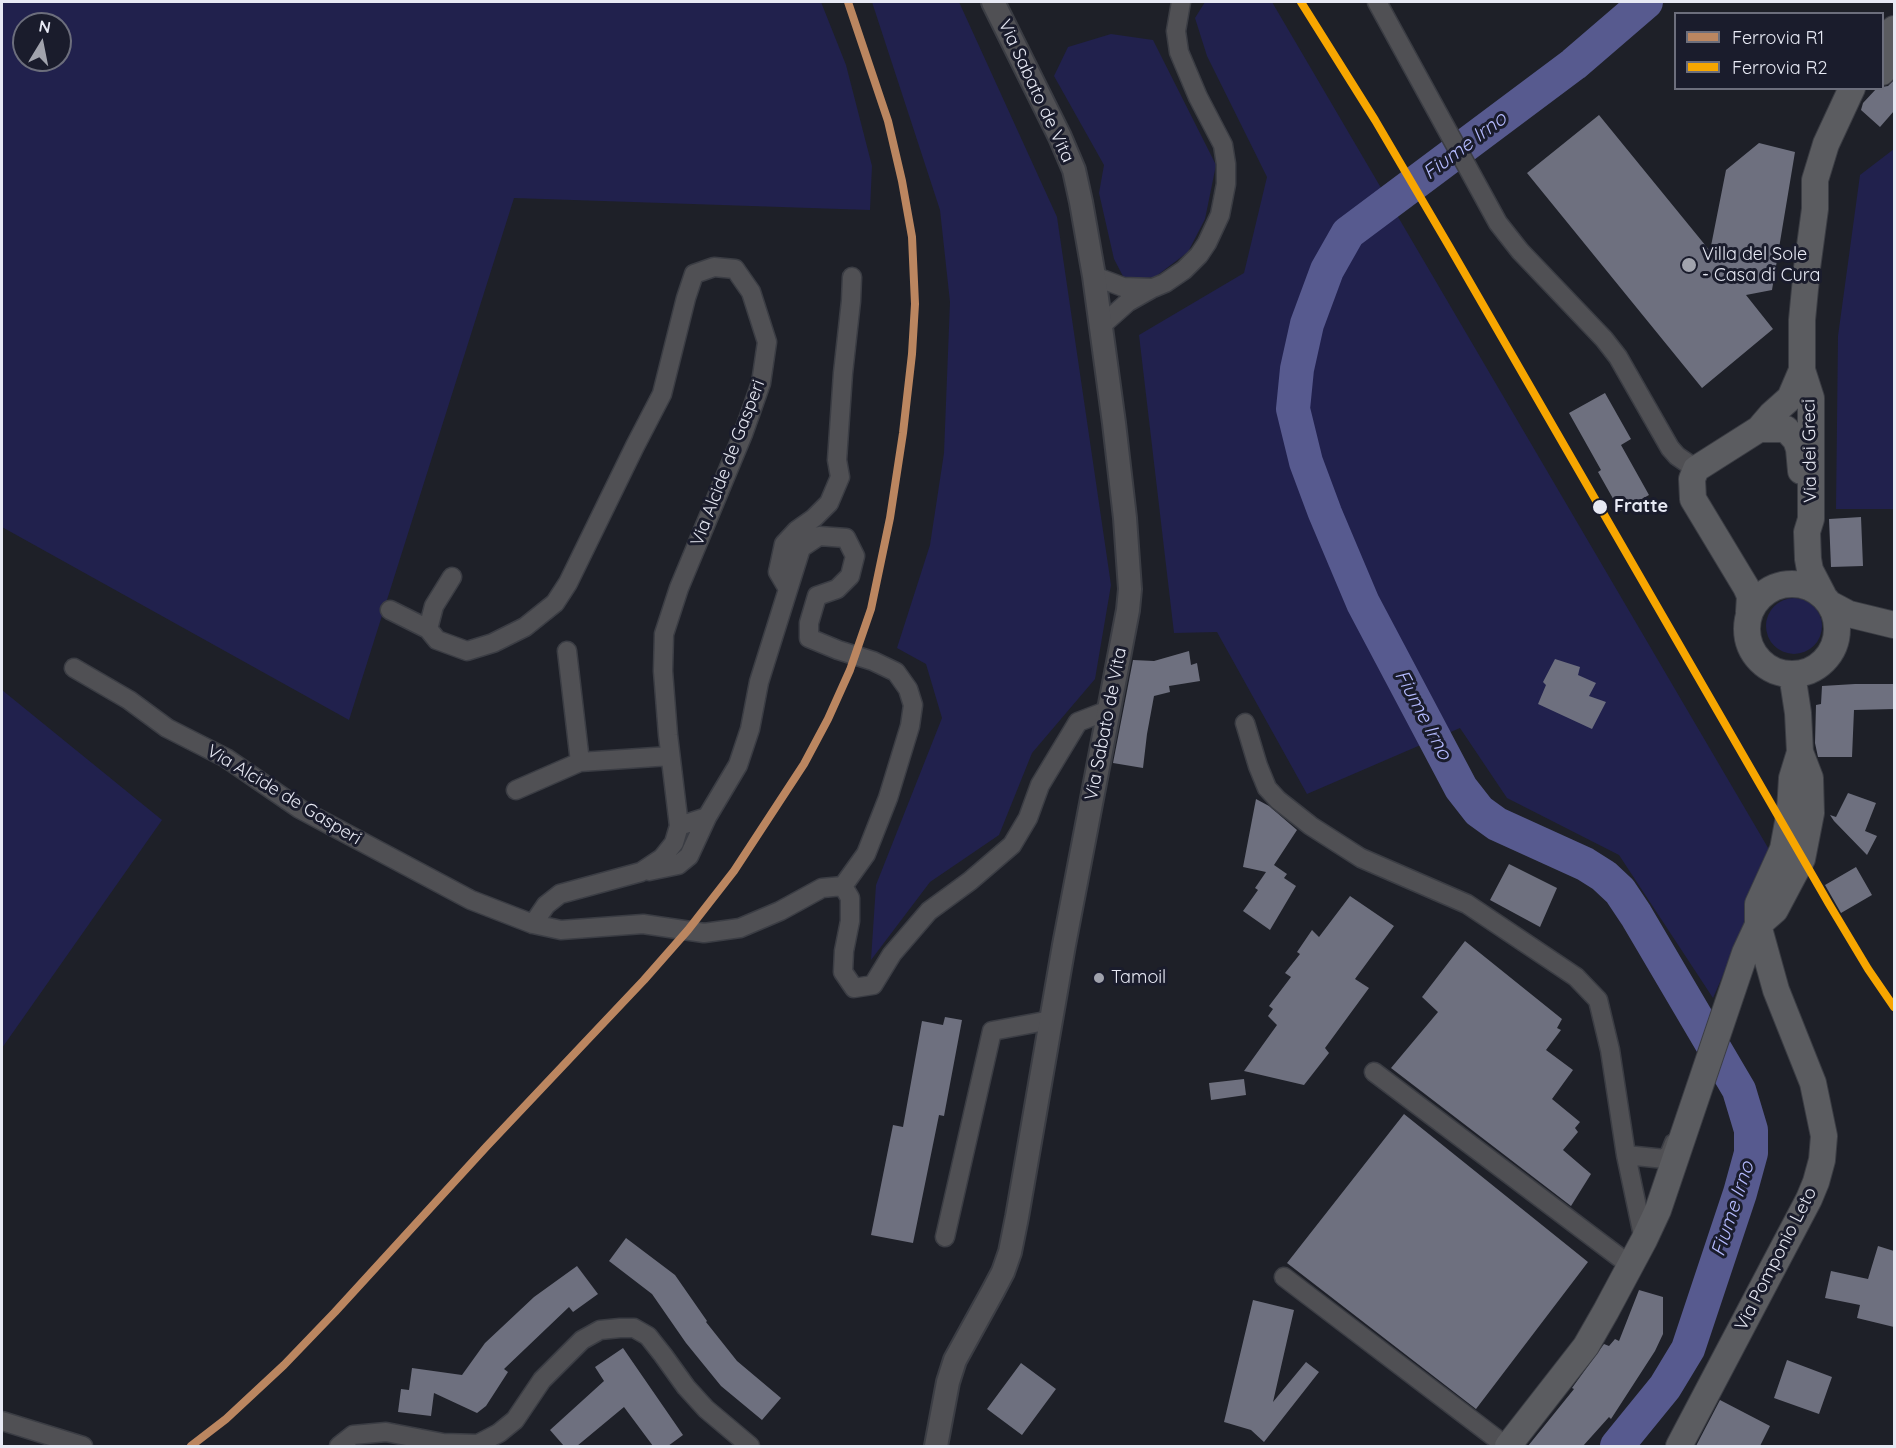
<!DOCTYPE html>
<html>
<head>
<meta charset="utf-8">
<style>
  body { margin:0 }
  #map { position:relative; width:1896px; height:1448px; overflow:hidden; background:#1e2028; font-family:Quicksand,sans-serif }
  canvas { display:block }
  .frame { position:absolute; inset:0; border:3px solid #e7e9f4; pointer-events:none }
  .legend { position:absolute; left:1674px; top:12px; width:210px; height:78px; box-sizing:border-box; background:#1a1c2c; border:2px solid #6c6e7c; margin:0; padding:8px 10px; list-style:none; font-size:18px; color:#e7e9f4 }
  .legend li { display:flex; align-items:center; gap:12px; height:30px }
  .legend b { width:30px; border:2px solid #6c6e7c }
  .north { position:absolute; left:12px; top:12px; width:60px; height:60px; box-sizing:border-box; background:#1a1c2c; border:2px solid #6c6e7c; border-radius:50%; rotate:10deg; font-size:16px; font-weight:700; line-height:24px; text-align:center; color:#e7e9f4 }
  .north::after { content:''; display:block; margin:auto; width:21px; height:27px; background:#a1a3ad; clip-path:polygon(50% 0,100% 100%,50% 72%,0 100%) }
</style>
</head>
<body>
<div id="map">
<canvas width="1896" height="1448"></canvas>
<div class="frame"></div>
<ul class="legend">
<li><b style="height:8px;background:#bb8660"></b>Ferrovia R1</li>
<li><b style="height:8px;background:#f7a600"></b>Ferrovia R2</li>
</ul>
<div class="north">N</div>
</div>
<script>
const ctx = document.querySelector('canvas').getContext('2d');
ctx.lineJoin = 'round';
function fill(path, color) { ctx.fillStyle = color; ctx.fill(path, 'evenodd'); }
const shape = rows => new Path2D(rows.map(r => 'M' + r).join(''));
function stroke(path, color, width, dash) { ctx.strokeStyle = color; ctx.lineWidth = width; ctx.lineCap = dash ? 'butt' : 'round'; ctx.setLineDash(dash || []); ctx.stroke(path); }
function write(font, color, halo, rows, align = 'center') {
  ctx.font = font + ' Quicksand,sans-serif'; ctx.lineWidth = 6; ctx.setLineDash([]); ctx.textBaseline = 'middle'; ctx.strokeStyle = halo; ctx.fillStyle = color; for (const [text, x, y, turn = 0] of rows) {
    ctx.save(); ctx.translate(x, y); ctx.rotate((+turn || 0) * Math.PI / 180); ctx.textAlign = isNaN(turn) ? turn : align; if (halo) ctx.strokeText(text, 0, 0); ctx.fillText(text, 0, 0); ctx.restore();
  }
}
fill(shape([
  [2,2,821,2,846,65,872,166,870,210,514,198,349,720,2,527],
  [24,24,60,24,60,60,24,60],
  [872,2,959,2,1057,217,1111,585,1095,679,1032,753,999,835,930,882,871,960,876,885,942,718,926,664,897,648,930,545,944,453,950,302,940,210],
  [1205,2,1272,2,1774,858,1713,998,1619,855,1507,798,1460,728,1307,794,1217,632,1174,633,1139,335,1244,273,1267,177,1207,56,1195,18],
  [1111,34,1153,40,1216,165,1205,219,1188,252,1155,277,1125,280,1114,259,1099,193,1104,165,1054,76,1068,47],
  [1894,149,1894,509,1836,509,1838,336,1860,175],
  '1766 626a28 28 0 1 1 56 0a28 28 0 1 1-56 0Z',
  [2,690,162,820,2,1048]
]), '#21214d');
stroke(shape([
  [1617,1446,1665,1387,1688,1349,1740,1193,1751,1153,1751,1130,1739,1090,1636,915,1620,891,1604,876,1585,864,1497,824,1479,811,1461,788,1363,603,1325,513,1306,462,1293,409,1297,369,1307,324,1327,270,1348,233,1574,64,1646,2]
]), '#575a8f', 34);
fill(shape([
  [1894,80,1894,111,1880,127,1861,110,1863,103,1877,88,1882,88,1882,87,1888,86],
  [1599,115,1710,251,1726,170,1759,143,1795,152,1772,290,1746,295,1773,329,1702,388,1527,173],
  [1605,393,1631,439,1621,445,1649,495,1620,511,1598,472,1601,470,1569,413],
  [1861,517,1863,566,1831,567,1829,519],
  [1189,651,1191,665,1197,663,1200,681,1169,686,1170,692,1154,696,1147,734,1143,768,1113,763,1133,660,1154,661],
  [1555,659,1580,667,1578,675,1596,683,1589,696,1606,702,1592,729,1538,704,1546,685,1543,682],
  [1855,684,1894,684,1894,709,1854,710,1852,757,1818,757,1815,743,1816,705,1821,704,1822,686],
  [1848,793,1876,803,1865,831,1877,836,1867,855,1834,821,1830,815,1836,817],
  [1256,799,1269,806,1297,830,1274,865,1287,874,1284,878,1296,886,1270,930,1243,911,1258,890,1255,888,1266,872,1243,867],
  [1509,864,1557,888,1540,927,1490,900],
  [1856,867,1872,895,1841,913,1825,885],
  [1350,896,1394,926,1355,979,1369,988,1325,1048,1329,1053,1304,1085,1244,1071,1277,1025,1268,1016,1273,1009,1269,1006,1291,977,1285,973,1300,954,1297,952,1312,930,1319,937],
  [1465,941,1562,1019,1557,1028,1561,1030,1546,1050,1573,1070,1552,1099,1580,1122,1575,1128,1578,1132,1563,1150,1591,1174,1571,1206,1391,1068,1438,1012,1422,997],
  [945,1017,962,1020,944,1116,939,1115,913,1243,871,1235,893,1125,903,1127,922,1021,943,1025],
  [1244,1079,1246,1095,1211,1100,1209,1083],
  [1404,1114,1588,1262,1476,1409,1287,1263],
  [626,1238,675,1275,707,1321,706,1322,737,1361,781,1398,762,1420,721,1386,686,1343,652,1294,609,1261],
  [1878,1246,1894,1251,1894,1327,1857,1318,1860,1305,1825,1298,1831,1271,1868,1279],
  [577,1266,598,1294,573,1312,569,1307,504,1369,508,1372,486,1406,477,1413,434,1393,431,1416,398,1412,401,1389,409,1390,412,1368,462,1375,485,1343,534,1297],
  [1639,1290,1663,1297,1663,1334,1655,1351,1611,1419,1609,1417,1583,1446,1528,1446,1574,1389,1572,1388,1604,1344,1609,1346,1615,1339,1619,1341],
  [1253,1300,1294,1310,1273,1402,1306,1362,1319,1372,1264,1442,1251,1430,1224,1422],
  [623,1348,683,1435,668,1446,653,1446,624,1407,577,1446,564,1446,550,1430,604,1381,595,1367],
  [1787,1360,1832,1377,1819,1414,1774,1398],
  [1021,1363,1056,1389,1022,1435,987,1409],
  [1720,1400,1770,1426,1760,1446,1696,1446]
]), '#6e707f');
const minor = shape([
  [1377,2,1498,223,1520,251,1604,339,1618,357,1670,448,1677,456,1696,469],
  [1094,276,1123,287,1153,288,1165,283,1184,270,1199,255,1207,243,1220,215,1226,184,1226,164,1223,145,1198,97,1179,52,1176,31,1181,2],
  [1101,326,1128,302,1151,289],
  [452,577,434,606,428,629,437,640,467,651,493,643,525,627,555,603,568,583,635,446,662,394,686,298,694,274,714,267,735,269,751,292,767,342,761,383,743,434,679,588,664,634,663,671,668,735,679,826,674,843,662,858,641,872,560,894,546,905,533,924],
  [788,589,778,572,784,544,797,530,814,518,829,503,840,477,837,460,843,373,851,301,852,277],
  [390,610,428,629],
  [567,651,580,762],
  [74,668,129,700,167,728,226,758,300,809,471,900,533,924,561,930,643,924,704,933,740,928,780,911,822,888,843,886,850,898,850,921,844,951,843,972,854,988,873,985,892,954,929,911,970,881,1012,845,1028,818,1040,785,1078,722,1109,710],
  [1245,723,1258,766,1267,788,1278,800,1311,826,1361,858,1467,904,1576,977,1598,1000,1610,1050,1626,1155,1644,1240],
  [516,790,580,762,670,756],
  [679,826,707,817,738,765,750,729,759,682,801,548,819,536,846,538,855,556,850,576,837,589,817,596,809,623,809,638,838,650,873,661,896,672,908,689,913,705,910,726,888,798,866,854,843,886],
  [649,871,678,865,689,856,707,817],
  [1374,1072,1631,1266],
  [1626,1155,1665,1159,1670,1153,1674,1143],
  [945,1237,992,1031,1051,1020],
  [1284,1277,1506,1446],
  [2,1421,83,1446],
  [478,1444,499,1433,515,1420,542,1380,582,1340,600,1330,620,1328,634,1328,648,1336,663,1355,686,1387,706,1409,750,1446],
  [339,1446,353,1435,386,1432,443,1443,478,1444,481,1446]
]);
const tertiary = shape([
  [936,1446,948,1382,955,1360,993,1291,1003,1272,1010,1252,1017,1217,1064,945,1128,610,1130,589,1125,518,1114,423,1094,276,1081,202,1074,170,1060,137,993,2]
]);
const secondary = shape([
  [1882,41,1894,29],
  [1882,72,1894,58],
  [1759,429,1786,429,1796,440,1799,449,1801,471],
  '1747 629a45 45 0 1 1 90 0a45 45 0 1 1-90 0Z',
  [1823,595,1810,570,1808,559,1807,532,1811,519,1811,398,1802,370,1802,320,1807,268,1815,209,1815,180,1826,144,1852,88],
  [1832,605,1849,614,1894,625],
  [1749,612,1750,596,1746,587,1693,499,1692,479,1696,469,1759,429,1771,415,1790,398,1802,370],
  [1508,1446,1586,1346,1606,1311,1644,1240,1658,1210,1745,953,1758,925,1775,910,1802,859,1811,813,1810,778,1800,752,1798,713,1792,674],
  [1679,1446,1809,1199,1816,1182,1822,1160,1824,1136,1813,1083,1776,990,1758,925,1758,904,1783,849,1790,811,1792,778,1800,752]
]);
stroke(minor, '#3b3d44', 21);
stroke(tertiary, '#3b3d44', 26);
stroke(secondary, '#3b3d44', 28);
stroke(minor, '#505054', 18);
stroke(tertiary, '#505054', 22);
stroke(secondary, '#5b5c60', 26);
stroke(shape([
  [191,1446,226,1419,284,1365,335,1312,487,1146,644,980,688,930,734,871,804,764,828,719,850,670,871,609,890,518,903,433,912,354,915,304,912,237,902,181,888,121,848,2]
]), '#bb8660', 8);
stroke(shape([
  [1301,2,1375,120,1449,246,1829,904,1868,969,1894,1007]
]), '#f7a600', 8);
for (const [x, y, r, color] of [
  [1689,265,8,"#a1a3ad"],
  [1600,507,8,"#e7e9f4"],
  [1099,978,6,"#a1a3ad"]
]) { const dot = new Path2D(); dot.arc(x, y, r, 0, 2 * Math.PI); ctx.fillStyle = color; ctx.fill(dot); stroke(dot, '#1a1c2c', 2); }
write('18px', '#e7e9f4', '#1a1c2c', [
  ["Via Sabato de Vita",1036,91,65],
  ["Via dei Greci",1810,451,-91],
  ["Via Alcide de Gasperi",728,463,-69],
  ["Via Sabato de Vita",1106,724,-79],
  ["Via Alcide de Gasperi",284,795,31],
  ["Via Pomponio Leto",1776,1259,-63]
]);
write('18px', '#e7e9f4', '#1a1c2c', [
  ["Villa del Sole",1702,255],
  ["- Casa di Cura",1702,276],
  ["Tamoil",1111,978]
], 'left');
write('bold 18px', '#e7e9f4', '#1a1c2c', [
  ["Fratte",1614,507]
], 'left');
write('italic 20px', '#b4bafe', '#1a1c2c', [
  ["Fiume Irno",1465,146,-37],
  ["Fiume Irno",1423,715,62],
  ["Fiume Irno",1733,1209,-72]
]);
</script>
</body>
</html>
